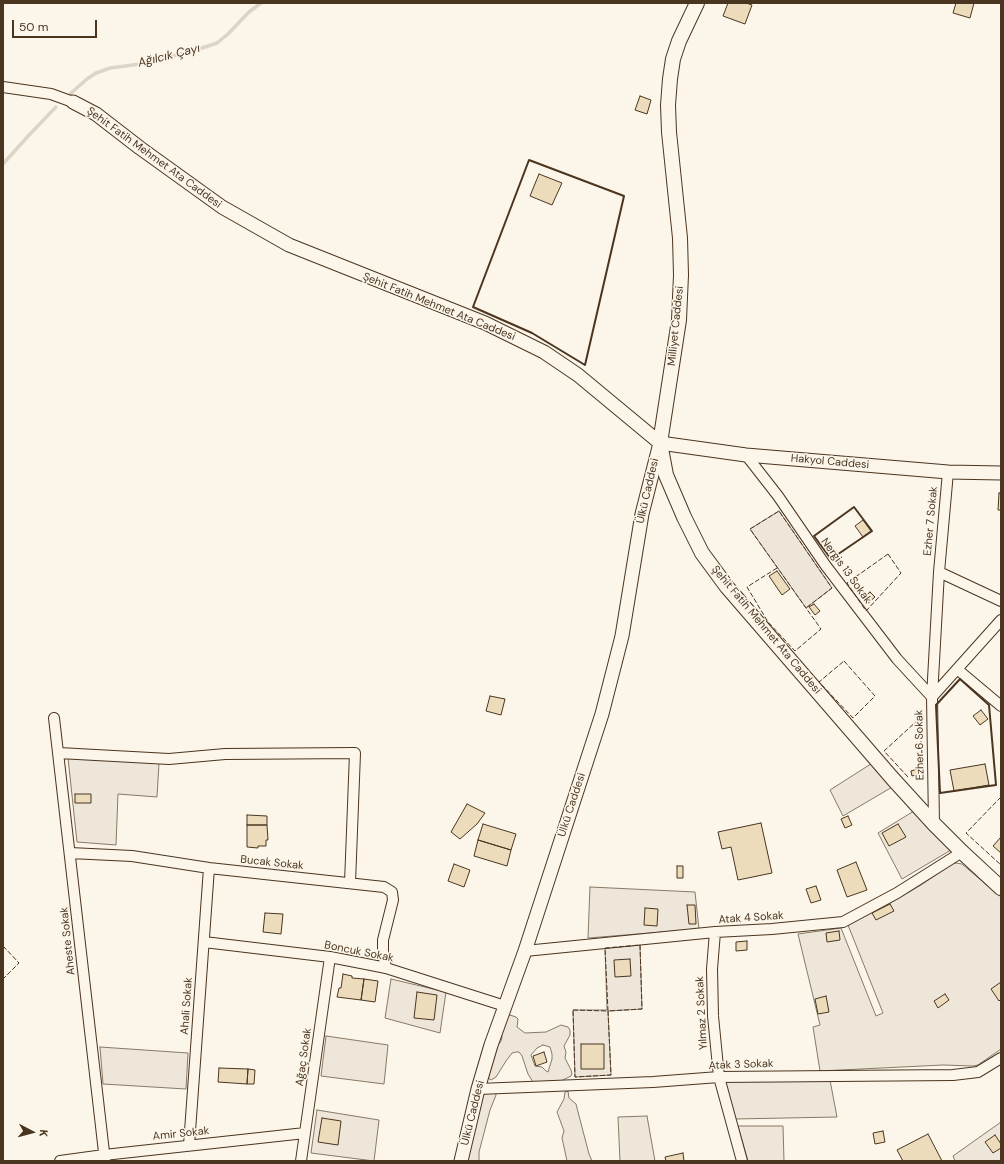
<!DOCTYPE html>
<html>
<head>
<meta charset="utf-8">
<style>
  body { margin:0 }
  #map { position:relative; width:1004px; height:1164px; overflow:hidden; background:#fbf6e9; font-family:"DM Sans",sans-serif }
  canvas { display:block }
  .frame { position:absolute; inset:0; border:4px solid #4a3520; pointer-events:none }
  .north { position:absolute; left:12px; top:1112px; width:40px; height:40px; -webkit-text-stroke:3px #fbf6e9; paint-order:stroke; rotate:96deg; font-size:11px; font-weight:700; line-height:16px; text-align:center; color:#4a3520 }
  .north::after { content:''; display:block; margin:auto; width:14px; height:18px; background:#4a3520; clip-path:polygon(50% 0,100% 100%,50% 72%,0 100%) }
  .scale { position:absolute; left:12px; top:20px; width:85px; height:18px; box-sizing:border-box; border:2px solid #4a3520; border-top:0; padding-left:5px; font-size:12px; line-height:14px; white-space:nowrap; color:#4a3520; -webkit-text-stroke:3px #fbf6e9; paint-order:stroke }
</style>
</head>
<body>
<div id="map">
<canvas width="1004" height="1164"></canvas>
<div class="frame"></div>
<div class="north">K</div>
<div class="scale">50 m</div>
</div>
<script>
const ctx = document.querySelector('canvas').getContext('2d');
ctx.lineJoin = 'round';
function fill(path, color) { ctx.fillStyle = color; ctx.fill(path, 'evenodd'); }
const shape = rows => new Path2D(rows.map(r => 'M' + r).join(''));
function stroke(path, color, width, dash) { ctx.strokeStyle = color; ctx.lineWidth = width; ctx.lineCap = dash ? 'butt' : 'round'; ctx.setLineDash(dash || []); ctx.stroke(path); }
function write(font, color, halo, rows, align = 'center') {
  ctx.font = font + ' "DM Sans",sans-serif'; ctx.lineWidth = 3; ctx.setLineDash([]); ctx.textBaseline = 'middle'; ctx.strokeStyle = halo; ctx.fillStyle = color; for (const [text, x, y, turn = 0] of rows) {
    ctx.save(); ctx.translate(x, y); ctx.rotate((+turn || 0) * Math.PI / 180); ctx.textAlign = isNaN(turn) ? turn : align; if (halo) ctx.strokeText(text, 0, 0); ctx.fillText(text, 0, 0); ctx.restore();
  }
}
const green = shape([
  [779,511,832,588,806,608,750,529,779,511],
  [68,758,159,763,157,797,118,794,116,845,77,842,68,758],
  [874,762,894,786,843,816,830,790,874,762],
  [914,811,951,850,902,879,878,833,914,811],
  [956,863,962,864,1001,897,1001,1049,978,1065,973,1066,943,1065,820,1071,813,1027,820,1025,798,934,841,928,876,1016,883,1013,848,925,892,902,921,885,952,864,956,863],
  [590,887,695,892,699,929,588,938,590,887],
  [640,945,642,1009,608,1011,611,1075,575,1077,573,1010,607,1010,605,948,640,945],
  [391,979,446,992,440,1033,385,1018,391,979],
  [510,1015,516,1017,518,1019,517,1027,525,1033,546,1032,561,1025,568,1027,570,1030,570,1035,564,1046,566,1052,565,1058,571,1070,572,1074,571,1076,561,1081,533,1082,528,1074,522,1056,519,1052,516,1052,512,1053,506,1061,496,1077,491,1080,488,1078,496,1048,501,1041,502,1037,501,1029,507,1016,510,1015],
  [543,1045,550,1047,552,1054,552,1059,548,1072,546,1071,542,1067,535,1066,531,1055,537,1048,543,1045],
  [326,1036,388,1045,384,1084,321,1076,326,1036],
  [100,1047,188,1053,186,1089,103,1084,100,1047],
  [725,1080,830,1080,837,1117,734,1119,725,1080],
  [495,1090,496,1095,490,1110,479,1152,479,1161,465,1161,482,1092,495,1090],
  [568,1091,569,1098,576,1104,577,1108,589,1154,592,1161,567,1161,562,1138,564,1131,557,1112,564,1099,565,1092,568,1091],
  [317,1110,379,1120,374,1161,311,1153,317,1110],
  [647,1116,655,1161,620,1161,618,1117,647,1116],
  [1001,1122,1001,1161,955,1161,953,1156,1001,1122],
  [738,1126,783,1126,784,1161,748,1161,738,1126]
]);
fill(green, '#ede6d9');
stroke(green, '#887966', 1);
stroke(shape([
  [70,94,87,79,96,73,110,68,141,64,193,51,217,43,228,34,249,12,261,3],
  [3,164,30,134,56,107]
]), '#dcd4c6', 3.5);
const building = shape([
  [728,3,746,3,752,5,745,24,723,16,728,3],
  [956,3,974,3,970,18,953,13,956,3],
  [640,96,651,100,647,114,635,110,640,96],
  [539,174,562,183,552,205,530,196,539,174],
  [999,493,1001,493,1001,510,998,510,999,493],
  [863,520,871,531,863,537,855,526,863,520],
  [777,571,790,589,782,595,769,576,777,571],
  [870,592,875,597,867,604,862,599,870,592],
  [814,604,820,611,815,615,809,607,814,604],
  [490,696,505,699,501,715,486,711,490,696],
  [981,710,988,719,980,725,973,716,981,710],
  [985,764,989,785,954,791,950,770,985,764],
  [920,768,922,773,912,776,911,771,920,768],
  [75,794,91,794,91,803,75,803,75,794],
  [467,804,485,813,477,824,460,839,451,832,467,804],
  [247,815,267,816,267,825,247,825,247,815],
  [848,816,852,825,845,828,841,819,848,816],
  [761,823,772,873,738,880,731,847,722,849,718,832,761,823],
  [483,824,516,834,511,850,478,840,483,824],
  [898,824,906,837,889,846,882,833,898,824],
  [247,825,267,825,268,840,266,840,266,846,258,846,258,848,247,847,247,825],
  [1001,837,1001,853,993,846,1001,837],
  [478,840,511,850,507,866,474,856,478,840],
  [856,862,867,890,847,897,837,870,856,862],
  [454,864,470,870,464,887,448,881,454,864],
  [677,866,683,866,683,878,677,878,677,866],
  [816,886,821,900,811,903,806,889,816,886],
  [890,904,894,911,876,920,872,913,890,904],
  [687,905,695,905,696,924,689,924,687,905],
  [645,908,658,909,657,926,644,925,645,908],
  [265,913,283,914,281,934,263,932,265,913],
  [839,931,840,940,827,942,826,933,839,931],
  [747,941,747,950,736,951,736,942,747,941],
  [630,959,631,976,615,977,614,960,630,959],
  [343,974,352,976,352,978,364,979,361,1000,337,997,339,988,341,988,343,974],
  [364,979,378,981,375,1002,361,1000,364,979],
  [1001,982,1001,999,999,1001,991,989,1001,982],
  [417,992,437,995,434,1020,414,1018,417,992],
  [945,994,949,1000,938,1008,934,1001,945,994],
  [826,996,829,1012,818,1014,815,999,826,996],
  [581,1044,604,1044,604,1069,581,1069,581,1044],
  [544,1052,547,1062,536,1066,533,1056,544,1052],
  [219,1068,248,1069,247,1084,218,1082,219,1068],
  [248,1069,255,1070,254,1084,247,1084,248,1069],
  [322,1118,341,1121,338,1145,318,1142,322,1118],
  [883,1131,885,1142,875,1144,873,1133,883,1131],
  [928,1134,942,1161,903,1161,897,1150,928,1134],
  [995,1135,1001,1144,1001,1148,993,1153,985,1142,995,1135],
  [683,1153,684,1161,666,1161,665,1157,683,1153]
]);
fill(building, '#ecdcbc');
stroke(building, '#4a3520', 1);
const minor = shape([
  [3,87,51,94,73,102],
  [746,455,778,496,826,566,897,659,932,697],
  [939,572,1001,601],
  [957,669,1001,706],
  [932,697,939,572,948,472],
  [54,718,105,1161],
  [59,753,169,759,225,754,355,753,350,883],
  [934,824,932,697,1001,620],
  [70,853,132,856,209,868,384,887,392,892,393,900,383,940,383,953,386,968],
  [715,932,712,969,713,1016,719,1077,742,1161],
  [204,942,330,957,366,964,386,968,505,1006],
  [525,951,715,932,772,929,843,922,897,893,962,852],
  [478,1089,653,1082,719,1077,953,1075,978,1072,1001,1058],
  [189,1145,209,868],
  [60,1161,104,1155,305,1133],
  [301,1161,330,957]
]);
const tertiary = shape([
  [73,102,96,114,140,148,222,207,289,245,485,323,544,352,578,375,660,443],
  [660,443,746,455,948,472,1001,473],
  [461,1161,478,1089,491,1045,525,951,602,714,622,636,642,514,660,443]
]);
const secondary = shape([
  [697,3,679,41,673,59,670,79,668,105,669,132,680,238,681,275,679,320,660,443,666,475,684,517,702,553,727,587,893,779,934,824,962,852,1001,888]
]);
stroke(minor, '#4a3520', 12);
stroke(tertiary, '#4a3520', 15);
stroke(secondary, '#4a3520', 16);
stroke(minor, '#fbf6e9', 10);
stroke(tertiary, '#fbf6e9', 13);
stroke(secondary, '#fbf6e9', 14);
stroke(shape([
  [888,554,901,573,866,611,847,583,888,554],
  [777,568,747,587,768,622,795,651,821,629,806,608,750,529,779,511,832,588,806,608],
  [844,661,875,696,853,718,819,682,844,661],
  [908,777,884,751,919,719,923,766],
  [1001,797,966,833,1001,865],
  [640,945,642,1009,608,1011,605,948,640,945],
  [3,946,19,963,3,979],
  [573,1010,608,1011,611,1075,575,1077,573,1010]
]), '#4a3520', 1, [5, 2]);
stroke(shape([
  [529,160,624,196,585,365,532,333,473,307,529,160],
  [854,507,872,531,831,559,814,536,854,507],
  [960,679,989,705,996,785,940,793,936,705,960,679]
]), '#4a3520', 2);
write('11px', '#4a3520', '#fbf6e9', [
  ["Şehit Fatih Mehmet Ata Caddesi",154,158,36],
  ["Şehit Fatih Mehmet Ata Caddesi",439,307,22],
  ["Milliyet Caddesi",676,326,-84],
  ["Hakyol Caddesi",830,462,5],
  ["Ülkü Caddesi",648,491,-77],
  ["Ezher 7 Sokak",931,521,-85],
  ["Nergis 13 Sokak",846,571,54],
  ["Şehit Fatih Mehmet Ata Caddesi",766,630,50],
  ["Ezher 6 Sokak",920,745,-91],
  ["Ülkü Caddesi",572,805,-72],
  ["Bucak Sokak",272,863,6],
  ["Atak 4 Sokak",751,918,-4],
  ["Aheste Sokak",68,941,-96],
  ["Boncuk Sokak",359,952,11],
  ["Ahali Sokak",187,1006,-86],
  ["Yılmaz 2 Sokak",702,1013,-93],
  ["Ağaç Sokak",304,1057,-82],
  ["Atak 3 Sokak",741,1065,-2],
  ["Ülkü Caddesi",473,1113,-76],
  ["Amir Sokak",181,1134,-6]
]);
write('italic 12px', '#4a3520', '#fbf6e9', [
  ["Ağılcık Çayı",169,56,-14]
]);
</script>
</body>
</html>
